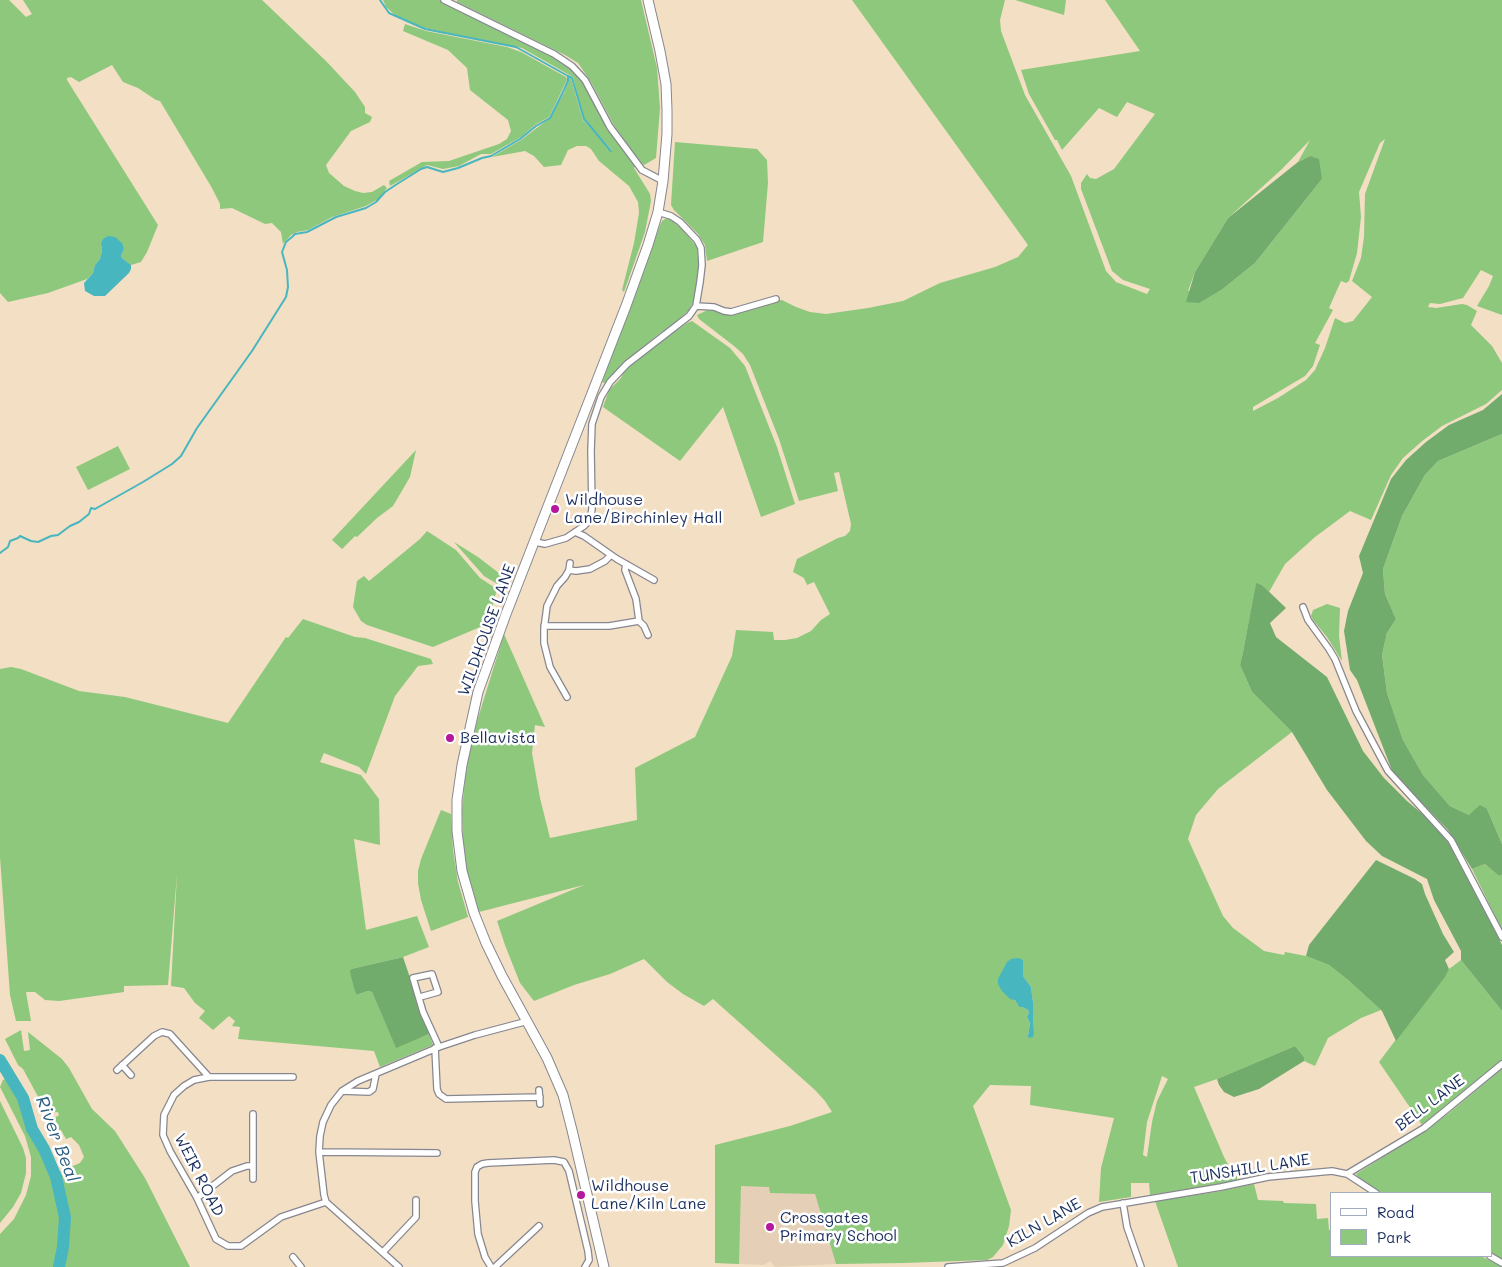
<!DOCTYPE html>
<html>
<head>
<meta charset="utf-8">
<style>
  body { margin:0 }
  #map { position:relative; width:1502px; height:1267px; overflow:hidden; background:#f3dfc4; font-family:Mali,sans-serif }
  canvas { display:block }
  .legend { position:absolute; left:1330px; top:1192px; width:162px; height:65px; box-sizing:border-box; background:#fff; border:1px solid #a4acbf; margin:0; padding:6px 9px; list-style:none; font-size:15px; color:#1b2f5e }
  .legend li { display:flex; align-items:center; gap:10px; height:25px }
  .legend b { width:25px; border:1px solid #a4acbf }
</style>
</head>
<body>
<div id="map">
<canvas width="1502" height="1267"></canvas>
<ul class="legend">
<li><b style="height:6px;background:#fff"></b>Road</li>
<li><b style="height:14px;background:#8dc87c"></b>Park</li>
</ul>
</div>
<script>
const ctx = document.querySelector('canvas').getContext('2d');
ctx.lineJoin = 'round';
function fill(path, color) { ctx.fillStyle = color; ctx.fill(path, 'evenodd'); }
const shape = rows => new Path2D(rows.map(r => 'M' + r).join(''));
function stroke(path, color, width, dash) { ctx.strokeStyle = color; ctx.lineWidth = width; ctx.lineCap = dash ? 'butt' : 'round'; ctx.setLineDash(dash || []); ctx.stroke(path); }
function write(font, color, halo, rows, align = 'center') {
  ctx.font = font + ' Mali,sans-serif'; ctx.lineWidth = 5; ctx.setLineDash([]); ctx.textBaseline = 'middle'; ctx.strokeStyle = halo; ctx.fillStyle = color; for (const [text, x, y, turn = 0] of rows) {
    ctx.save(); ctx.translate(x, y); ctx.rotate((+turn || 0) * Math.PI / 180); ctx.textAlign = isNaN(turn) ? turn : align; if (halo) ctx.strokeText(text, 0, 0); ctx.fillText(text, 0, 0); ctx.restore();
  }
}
fill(shape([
  [715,1145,815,1194,836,1264,775,1267,770,1261,764,1265,715,1263]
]), '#e5d0b7');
fill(shape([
  [0,0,9,0,26,17,32,14,23,0,262,0,326,61,355,92,365,107,365,113,372,117,370,122,351,131,326,165,329,173,344,186,355,191,363,193,372,192,384,185,387,188,378,199,366,206,332,217,308,230,297,232,291,235,283,244,281,232,272,223,265,224,232,208,220,209,220,204,212,188,160,101,156,100,138,88,123,82,112,65,79,82,71,77,67,78,67,80,158,225,147,252,141,262,131,265,122,258,121,256,124,249,101,244,102,251,100,259,95,265,93,273,87,279,48,293,8,302,0,293],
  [383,0,439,0,458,11,508,33,553,56,570,67,578,74,636,165,634,168,650,194,651,201,645,232,624,292,622,290,634,243,639,213,638,202,629,186,599,161,591,149,586,146,577,146,568,150,561,165,544,167,534,156,525,151,492,157,521,140,550,118,564,93,569,81,568,77,571,79,583,120,612,152,612,150,584,119,573,77,522,48,424,28,395,15,386,7],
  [457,0,641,0,657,68,660,108,656,158,644,165,639,161,615,127,591,82,578,63,565,55,457,2],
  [852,0,1005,0,1000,20,1001,31,1025,95,1071,176,1106,271,1116,282,1147,294,1150,289,1123,280,1112,271,1081,189,1081,183,1087,174,1090,178,1096,179,1114,169,1155,114,1127,102,1117,117,1099,108,1062,150,1057,140,1055,140,1029,94,1021,70,1140,51,1105,0,1502,0,1502,315,1477,306,1489,286,1493,276,1481,270,1463,298,1440,304,1430,303,1428,307,1436,308,1462,304,1467,305,1477,311,1471,325,1492,346,1502,363,1502,390,1486,404,1442,426,1421,442,1403,458,1391,475,1371,520,1350,511,1315,537,1285,564,1269,592,1262,585,1256,584,1243,652,1240,665,1252,692,1292,732,1218,789,1196,815,1188,839,1223,916,1233,928,1264,951,1284,955,1285,952,1306,956,1329,965,1348,980,1381,1010,1361,1018,1328,1038,1315,1066,1304,1061,1304,1057,1295,1046,1217,1079,1194,1087,1224,1157,1232,1172,1235,1176,1237,1176,1237,1181,1150,1195,1149,1183,1131,1183,1131,1197,1099,1202,1101,1168,1114,1118,1030,1105,1031,1086,990,1085,973,1106,1011,1210,1009,1226,1003,1245,993,1257,987,1260,903,1263,836,1264,815,1194,770,1193,769,1187,741,1186,739,1264,715,1263,715,1145,790,1126,832,1112,825,1101,815,1090,713,999,704,1006,683,994,667,982,644,959,610,974,574,985,534,1001,520,983,505,945,497,921,584,885,479,912,467,872,463,842,462,810,465,779,469,753,478,718,504,634,545,727,535,725,532,753,540,798,550,838,637,820,635,768,695,737,732,656,736,630,773,632,774,640,785,640,797,638,811,631,821,620,830,614,814,582,807,585,804,578,793,572,797,559,838,538,845,536,850,531,851,524,839,472,834,473,838,491,799,501,779,439,750,365,743,354,734,346,699,319,697,315,710,309,731,315,782,300,796,307,810,312,826,314,868,308,903,301,940,283,995,267,1018,257,1028,245],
  [1385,139,1365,194,1364,237,1361,258,1352,281,1372,297,1353,321,1345,323,1335,318,1325,348,1315,370,1306,380,1278,398,1253,411,1253,407,1305,376,1313,366,1320,345,1315,343,1333,310,1329,308,1341,281,1346,283,1349,281,1357,253,1361,217,1359,192,1380,143],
  [1310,140,1298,162,1310,156,1322,179,1255,263,1224,288,1188,291,1195,272,1228,218,1282,169],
  [1023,960,1023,976,1031,987,1033,1002,1033,1013,1034,1033,1028,1036,1030,1023,1027,1017,1029,1013,1028,1010,1022,1007,1019,1007,1015,1000],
  [1162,1076,1168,1079,1157,1101,1152,1122,1147,1157,1143,1155,1147,1122],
  [1015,0,1066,0,1064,15],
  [405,24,426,31,507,47,521,52,566,77,567,80,549,117,535,125,521,137,491,154,481,154,459,166,443,169,427,165,390,186,389,181,422,162,449,161,499,144,507,139,511,131,508,120,470,90,467,68,448,50,403,31],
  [675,142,757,149,767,160,768,183,763,242,707,261,705,245,698,234,674,210,671,205],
  [665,219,670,219,682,229,697,247,699,270,694,300,689,310,672,326,660,333,625,362,613,374,607,384,602,382,660,225,662,221],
  [692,321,730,348,745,366,777,447,795,504,761,517,723,407,680,461,603,407,609,390,621,378,625,369,632,362,687,323],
  [1502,434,1502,844,1487,809,1469,815,1450,806,1423,775,1403,740,1387,693,1382,655,1387,633,1396,619,1385,594,1383,569,1402,516,1425,475,1438,461],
  [118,446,130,469,88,490,76,467],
  [416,450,410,477,393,506,377,518,357,537,355,536,342,549,332,540],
  [427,531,456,550,480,578,497,589,490,616,485,625,433,647,367,625,361,621,353,607,357,581,364,576,369,581,420,539],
  [454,542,478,557,508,580,504,588,484,576],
  [1327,604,1340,608,1339,636,1342,661,1327,637,1313,620,1311,616,1313,610],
  [303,619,355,637,365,638,431,659,433,664,418,666,395,696,366,774,359,767,324,753,320,762,361,775,379,799,380,845,354,839,366,930,417,916,429,947,403,957,351,969,356,995,368,991,372,992,396,1047,429,1034,433,1045,380,1067,374,1051,238,1039,240,1027,232,1026,235,1021,229,1016,213,1030,199,1018,205,1011,195,1003,184,988,171,986,177,874,168,985,124,986,124,992,59,1001,45,1000,35,992,26,992,31,1021,16,1021,10,995,0,857,0,669,11,667,21,669,79,691,125,697,228,723,286,637,288,638],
  [441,810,451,814,453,850,458,882,468,917,431,931,421,900,418,883,418,871,421,859],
  [1485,864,1499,876,1502,875,1502,930,1472,869],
  [1461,960,1502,1011,1502,1060,1422,1125,1379,1062,1449,969],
  [21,1030,24,1051,30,1050,28,1032,62,1059,69,1068,92,1109,115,1131,145,1178,190,1267,63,1267,71,1217,59,1172,80,1163,84,1157,79,1145,71,1137,66,1139,61,1130,55,1129,54,1121,56,1117,59,1115,58,1112,47,1113,23,1069,18,1065,5,1039],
  [1502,1069,1502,1259,1491,1253,1491,1193,1382,1193,1359,1179,1356,1174,1423,1132,1449,1113],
  [9,1077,27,1124,38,1143,53,1176,58,1196,63,1217,60,1252,56,1267,0,1267,0,1234,14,1219,26,1195,31,1176,31,1157,25,1136,0,1087,3,1080],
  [0,1101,23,1148,26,1158,26,1173,21,1193,13,1207,0,1223],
  [1254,1184,1258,1200,1283,1201,1284,1203,1316,1204,1317,1219,1328,1218,1329,1230,1331,1230,1331,1256,1481,1256,1502,1267,1178,1267,1155,1201,1216,1192]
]), '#8dc87c');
fill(shape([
  [1310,156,1319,159,1322,179,1255,263,1224,288,1199,303,1186,302,1195,272,1228,218,1298,162],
  [1502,394,1502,434,1438,461,1425,475,1402,516,1383,569,1385,594,1396,619,1387,633,1382,655,1387,693,1403,740,1423,775,1450,806,1469,815,1480,805,1487,809,1502,844,1502,875,1499,876,1485,864,1472,869,1448,830,1393,773,1357,680,1350,670,1344,631,1348,611,1363,573,1359,556,1391,479,1406,460,1426,442,1449,425,1483,410],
  [1256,583,1262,585,1286,608,1270,623,1276,637,1327,677,1363,751,1384,778,1407,801,1438,827,1449,839,1458,855,1502,945,1502,1011,1461,960,1461,951,1434,900,1427,879,1382,856,1366,841,1327,790,1292,732,1252,692,1240,665,1243,652],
  [1376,860,1415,879,1422,884,1425,894,1443,934,1454,952,1445,960,1449,969,1445,977,1396,1041,1382,1011,1348,980,1329,965,1306,956,1309,945],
  [403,957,429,1034,396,1048,372,992,368,991,356,995,350,972,351,969],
  [1295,1046,1304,1057,1304,1061,1259,1089,1234,1097,1224,1092,1219,1085,1217,1079]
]), '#72ac6c');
fill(shape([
  [108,236,115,237,122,243,124,249,121,256,122,258,131,265,131,269,129,273,105,296,94,296,85,291,84,283,93,273,95,265,100,259,102,251,101,244,103,239],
  [1018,958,1023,960,1023,976,1031,987,1033,1002,1033,1013,1034,1033,1033,1037,1029,1038,1028,1036,1030,1023,1027,1017,1029,1013,1028,1010,1022,1007,1019,1007,1015,1000,1010,999,1002,991,998,984,998,979,1007,962,1011,959]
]), '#47b6bf');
stroke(shape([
  [568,76,572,78,584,119,611,151],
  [0,553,8,547,10,541,18,538,20,536,31,541,38,542,51,536,58,535,70,526,79,522,89,514,91,508,95,509,143,482,172,464,181,456,197,428,252,351,286,297,288,287,287,270,282,252,286,242,292,237,295,234,307,232,336,217,366,208,376,202,385,192,397,184,421,169,427,167,443,172,458,168,482,158,491,156,520,139,536,126,550,118,563,92,568,81,568,76,516,47,425,29,389,13,380,0]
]), '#47b6bf', 2);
stroke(shape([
  [0,1060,23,1098,32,1129,44,1149,56,1177,65,1217,63,1247,59,1267]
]), '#47b6bf', 12);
const minor = shape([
  [444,0,554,54,572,66,585,80,610,127,642,170,663,181],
  [696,306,714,307,724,311,731,312,776,299],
  [575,532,584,536,617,559,654,580],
  [535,542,545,544,566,538,584,526,590,520,592,509,591,451,592,424,601,397,610,382,627,364,689,316,696,306,700,282,702,265,701,248,697,240,680,222,671,216,658,212],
  [626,564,625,570,636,599,639,621,644,626,648,635],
  [569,570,576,571,590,569,605,561,611,555],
  [1303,607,1308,620,1329,649,1335,659,1356,711,1388,771,1451,840,1502,937],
  [544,626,609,626,639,621],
  [567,697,550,667,544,643,544,629,547,606,557,586,565,577,569,570,570,563],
  [420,997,438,992,432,974,413,978,423,1012,439,1047],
  [435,1048,437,1089,439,1094,446,1099,540,1097],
  [122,1065,131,1075],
  [117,1070,154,1036,162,1032,170,1034,209,1077],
  [293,1077,209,1077,194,1080,184,1086,174,1095,164,1115,163,1135,170,1151,197,1198,216,1239,228,1246,241,1246,281,1217,326,1202],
  [539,1090,540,1104],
  [342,1091,369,1092,373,1089,376,1074],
  [319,1152,437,1153],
  [253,1166,253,1179],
  [1347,1174,1424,1128,1502,1064],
  [197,1198,232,1171,247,1166,253,1166,253,1114],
  [1123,1203,1127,1227,1141,1267],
  [383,1252,416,1217,416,1200],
  [1490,1256,1502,1263],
  [293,1257,301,1267],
  [399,1267,326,1202,324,1195,319,1152,320,1136,323,1122,331,1105,342,1091,358,1081,439,1047,475,1035,528,1021],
  [491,1267,485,1257,478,1234,475,1201,475,1172,477,1167,482,1164,488,1163,554,1160,564,1162,569,1171,588,1251,589,1260,585,1267],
  [495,1267,539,1226],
  [948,1267,1003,1263,1035,1248,1088,1213,1102,1207,1221,1187,1268,1177,1332,1171,1347,1174,1376,1193]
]);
const secondary = shape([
  [604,1267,572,1130,563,1095,547,1058,502,976,486,943,474,913,462,871,457,831,457,800,462,765,478,692,506,614,626,306,648,245,658,212,663,181,667,134,667,110,666,84,660,51,648,0]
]);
stroke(minor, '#878791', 8);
stroke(secondary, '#878791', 11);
stroke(minor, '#fff', 5.5);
stroke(secondary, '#fff', 9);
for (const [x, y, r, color] of [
  [555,509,5,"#b5179e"],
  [450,738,5,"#b5179e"],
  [581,1195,5,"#b5179e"],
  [770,1227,5,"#b5179e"]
]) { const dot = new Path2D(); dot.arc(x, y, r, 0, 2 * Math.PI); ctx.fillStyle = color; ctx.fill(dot); stroke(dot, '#fff', 2); }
write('16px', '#1b2f5e', '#fff', [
  ["Wildhouse",565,500],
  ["Lane/Birchinley Hall",565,518],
  ["Bellavista",460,738],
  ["Wildhouse",591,1186],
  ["Lane/Kiln Lane",591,1204],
  ["Crossgates",780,1218],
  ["Primary School",780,1236]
], 'left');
write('16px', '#1b2f5e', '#fff', [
  ["WILDHOUSE LANE",487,630,-70],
  ["BELL LANE",1430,1103,-37],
  ["TUNSHILL LANE",1250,1169,-9],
  ["WEIR ROAD",199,1175,63],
  ["KILN LANE",1044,1223,-30]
]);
write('italic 18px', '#2a5e80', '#fff', [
  ["River Beal",57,1139,69]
]);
</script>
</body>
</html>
